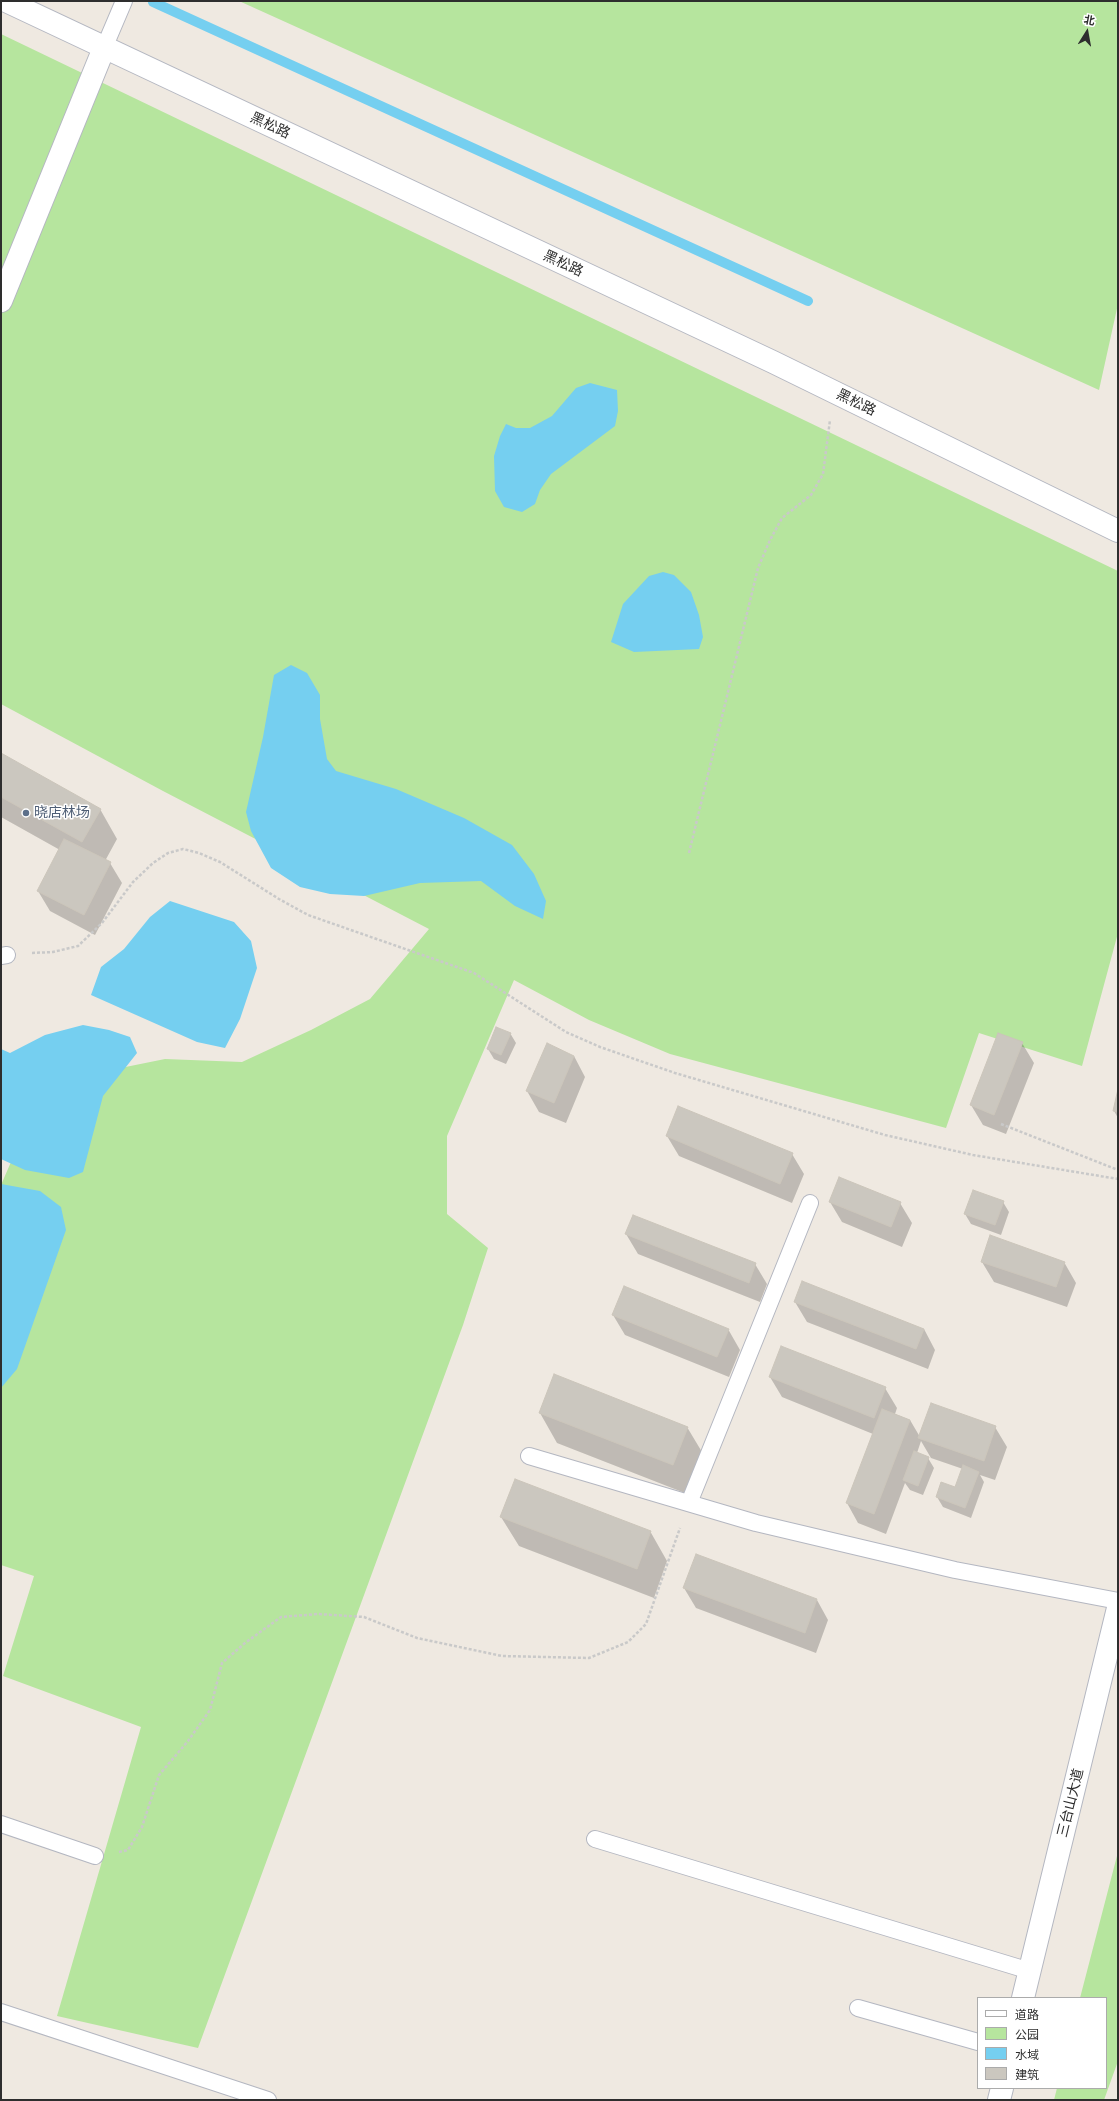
<!DOCTYPE html>
<html>
<head>
<meta charset="utf-8">
<style>
  body { margin:0 }
  #map { position:relative; width:1119px; height:2101px; overflow:hidden; background:#efe9e1; font-family:Arial,"Noto Sans SC",sans-serif }
  canvas { display:block }
  .frame { position:absolute; inset:0; border:2px solid #2e2e2e; pointer-events:none }
  .legend { position:absolute; left:977px; top:1997px; width:130px; height:92px; box-sizing:border-box; background:#fff; border:1px solid #ababab; margin:0; padding:5px 7px; list-style:none; font-size:12px; color:#2e2e2e }
  .legend li { display:flex; align-items:center; gap:8px; height:20px }
  .legend b { width:20px; border:1px solid #ababab }
  .north { position:absolute; left:1067px; top:12px; width:40px; height:40px; -webkit-text-stroke:3px #fff; paint-order:stroke; rotate:11deg; font-size:11px; font-weight:700; line-height:16px; text-align:center; color:#2e2e2e }
  .north::after { content:''; display:block; margin:auto; width:14px; height:18px; background:#2e2e2e; clip-path:polygon(50% 0,100% 100%,50% 72%,0 100%) }
</style>
</head>
<body>
<div id="map">
<canvas width="1119" height="2101"></canvas>
<div class="frame"></div>
<ul class="legend">
<li><b style="height:5px;background:#fff"></b>道路</li>
<li><b style="height:11px;background:#b6e59e"></b>公园</li>
<li><b style="height:11px;background:#75cff0"></b>水域</li>
<li><b style="height:11px;background:#cbc7bf"></b>建筑</li>
</ul>
<div class="north">北</div>
</div>
<script>
const ctx = document.querySelector('canvas').getContext('2d');
ctx.lineJoin = 'round';
function fill(path, color) { ctx.fillStyle = color; ctx.fill(path, 'evenodd'); }
const shape = rows => new Path2D(rows.map(r => 'M' + r).join(''));
function stroke(path, color, width, dash) { ctx.strokeStyle = color; ctx.lineWidth = width; ctx.lineCap = dash ? 'butt' : 'round'; ctx.setLineDash(dash || []); ctx.stroke(path); }
function write(font, color, halo, rows, align = 'center') {
  ctx.font = font + ' Arial,"Noto Sans SC",sans-serif'; ctx.lineWidth = 3; ctx.setLineDash([]); ctx.textBaseline = 'middle'; ctx.strokeStyle = halo; ctx.fillStyle = color; for (const [text, x, y, turn = 0] of rows) {
    ctx.save(); ctx.translate(x, y); ctx.rotate((+turn || 0) * Math.PI / 180); ctx.textAlign = isNaN(turn) ? turn : align; if (halo) ctx.strokeText(text, 0, 0); ctx.fillText(text, 0, 0); ctx.restore();
  }
}
fill(shape([
  [239,1,1118,1,1118,304,1099,390],
  [1,34,1118,571,1118,933,1082,1066,979,1033,946,1128,670,1054,589,1020,514,980,447,1136,447,1214,488,1248,463,1325,198,2048,57,2016,141,1727,3,1676,34,1576,1,1565,1,1185,27,1125,96,1073,165,1059,242,1062,311,1030,370,999,429,929,163,791,1,704],
  [1118,1852,1118,2061,1104,2100,1054,2100,1057,2088,1106,2088,1106,1998,1080,1998]
]), '#b6e59e');
fill(shape([
  [590,383,617,390,618,411,615,426,551,474,540,490,535,504,522,512,504,507,495,491,494,456,500,436,506,424,516,428,530,428,552,416,576,388],
  [663,572,674,575,691,592,699,615,703,637,699,649,634,652,611,642,623,604,649,576],
  [291,665,307,673,320,695,320,719,327,759,336,771,396,789,464,818,512,845,534,874,546,901,543,919,515,906,481,881,420,883,364,896,330,894,300,887,271,868,251,831,246,812,263,737,274,675],
  [170,901,234,922,251,941,257,968,240,1019,225,1048,197,1042,91,995,101,967,124,949,150,917],
  [83,1025,109,1030,130,1037,137,1053,103,1096,83,1172,69,1178,25,1170,1,1159,1,1049,10,1053,45,1035],
  [1,1184,40,1191,61,1207,66,1230,17,1369,1,1388]
]), '#75cff0');
fill(shape([
  [1,754,100,809,117,839,105,861,110,863,122,883,95,935,50,911,38,891,60,850,1,817],
  [510,1033,516,1043,506,1064,494,1059,488,1049],
  [1022,1043,1034,1063,1006,1134,983,1125,971,1105],
  [574,1056,585,1077,566,1123,539,1112,527,1091],
  [1118,1094,1118,1118,1114,1111],
  [667,1136,792,1154,804,1174,792,1203,679,1156],
  [830,1202,900,1203,912,1223,902,1247,842,1222],
  [1003,1202,1009,1212,1001,1235,971,1224,965,1214],
  [626,1234,755,1264,767,1284,760,1302,638,1254],
  [982,1262,1064,1262,1076,1283,1067,1307,994,1282],
  [795,1302,924,1329,935,1350,928,1369,807,1322],
  [613,1315,728,1329,740,1350,729,1377,625,1335],
  [770,1377,885,1388,897,1408,895,1414,910,1420,920,1437,995,1427,1007,1447,995,1480,980,1475,984,1482,971,1518,943,1507,937,1497,955,1488,963,1469,931,1458,921,1441,917,1453,928,1458,934,1468,923,1495,910,1490,905,1483,886,1534,858,1523,847,1503,873,1434,782,1397],
  [540,1413,687,1427,705,1457,690,1495,557,1443],
  [501,1517,650,1531,667,1561,654,1598,519,1546],
  [684,1588,817,1600,828,1620,816,1653,696,1608]
]), '#0003');
stroke(shape([
  [153,2,808,301]
]), '#75cff0', 10);
const building = shape([
  [1,753,101,809,82,842,1,797,1,753],
  [64,839,111,862,84,915,37,891,64,839],
  [496,1027,511,1033,501,1055,487,1049,496,1027],
  [998,1033,1023,1042,994,1115,970,1105,998,1033],
  [547,1043,574,1056,554,1103,526,1091,547,1043],
  [1118,1089,1118,1112,1113,1111,1118,1089],
  [678,1106,793,1153,780,1184,666,1136,678,1106],
  [839,1177,901,1202,891,1227,829,1202,839,1177],
  [973,1190,1004,1201,995,1225,964,1214,973,1190],
  [633,1215,756,1263,749,1283,625,1234,633,1215],
  [990,1235,1065,1262,1056,1287,981,1262,990,1235],
  [802,1281,924,1329,916,1349,794,1302,802,1281],
  [624,1286,729,1329,717,1357,612,1315,624,1286],
  [781,1346,886,1387,874,1418,769,1377,781,1346],
  [554,1374,688,1427,673,1465,539,1413,554,1374],
  [931,1403,996,1426,984,1461,918,1438,931,1403],
  [882,1409,910,1420,874,1514,846,1503,882,1409],
  [914,1451,929,1457,918,1486,903,1480,914,1451],
  [963,1465,979,1472,965,1508,936,1497,941,1482,955,1487,963,1465],
  [515,1479,651,1531,637,1569,500,1517,515,1479],
  [696,1554,817,1599,805,1633,683,1588,696,1554]
]);
fill(building, '#cbc7bf');
stroke(building, '#cbc5ba', 1);
const lane = shape([
  [104,48,124,1],
  [1,956,7,955],
  [529,1456,756,1523,955,1570,1118,1601],
  [689,1503,810,1203],
  [1,1824,95,1856],
  [595,1839,1030,1971],
  [858,2008,978,2042],
  [1,2012,268,2100]
]);
const street = shape([
  [1,301,104,48]
]);
const secondary = shape([
  [6,1,773,362,1118,531],
  [1023,1998,1118,1608],
  [999,2100,1002,2088]
]);
stroke(lane, '#b4b7c1', 18);
stroke(street, '#b4b7c1', 24);
stroke(secondary, '#b4b7c1', 24);
stroke(shape([
  [689,853,758,568,770,540,782,518,811,495,823,474,830,420],
  [32,953,53,952,78,946,102,923,133,882,153,863,168,853,183,849,199,853,220,862,279,899,308,915,474,973,566,1032,600,1047,675,1073,885,1135,973,1155,1118,1179],
  [1001,1124,1118,1170],
  [119,1852,128,1850,142,1827,159,1775,188,1741,210,1710,222,1663,245,1643,281,1617,318,1614,364,1617,417,1638,502,1656,589,1658,628,1642,646,1624,680,1528]
]), '#c9c9c9', 2.5, [3, 2]);
stroke(lane, '#fff', 16);
stroke(street, '#fff', 22);
stroke(secondary, '#fff', 22);
for (const [x, y, r, color] of [
  [26,813,4,"#5c6f8a"]
]) { const dot = new Path2D(); dot.arc(x, y, r, 0, 2 * Math.PI); ctx.fillStyle = color; ctx.fill(dot); stroke(dot, '#fff', 1.5); }
write('14px', '#2e2e2e', '#fff', [
  ["黑松路",270,126,25],
  ["黑松路",563,264,25],
  ["黑松路",856,403,26],
  ["三台山大道",1071,1803,-76]
]);
write('14px', '#4e5e75', '#fff', [
  ["晓店林场",34,813]
], 'left');
</script>
</body>
</html>
